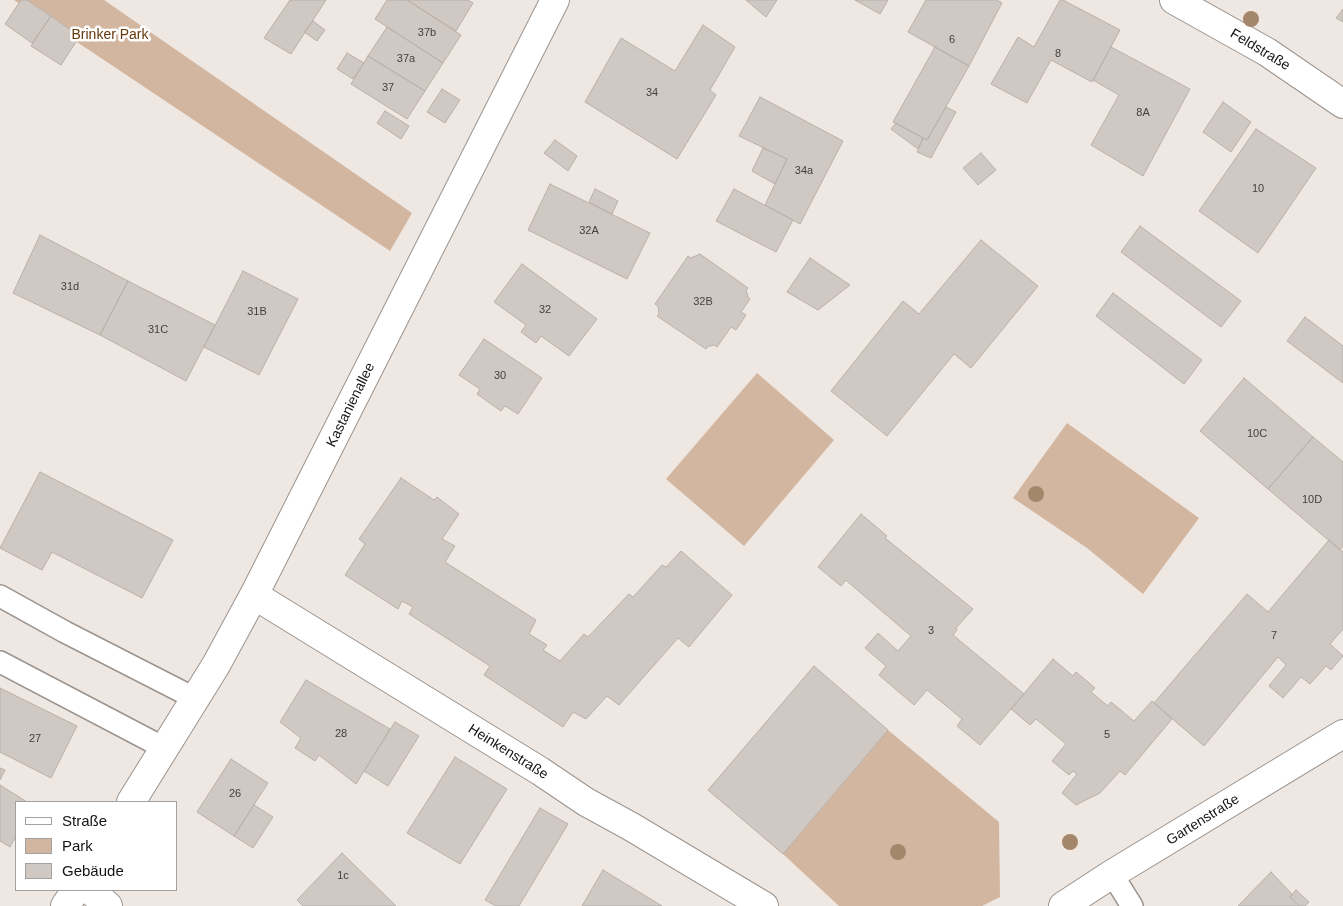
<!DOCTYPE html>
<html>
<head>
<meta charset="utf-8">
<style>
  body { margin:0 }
  #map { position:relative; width:1343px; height:906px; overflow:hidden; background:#efe7e1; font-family:Arial,sans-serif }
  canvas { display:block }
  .legend { position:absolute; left:15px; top:801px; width:162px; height:90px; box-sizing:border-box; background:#fff; border:1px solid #a2a1a0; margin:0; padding:6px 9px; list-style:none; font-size:15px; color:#161412 }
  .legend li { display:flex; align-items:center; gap:10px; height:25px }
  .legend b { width:25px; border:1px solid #a2a1a0 }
</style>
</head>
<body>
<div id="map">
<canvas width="1343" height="906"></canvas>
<ul class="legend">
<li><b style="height:6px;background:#fff"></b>Straße</li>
<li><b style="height:14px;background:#d3b6a0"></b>Park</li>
<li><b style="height:14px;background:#d0c8c2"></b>Gebäude</li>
</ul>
</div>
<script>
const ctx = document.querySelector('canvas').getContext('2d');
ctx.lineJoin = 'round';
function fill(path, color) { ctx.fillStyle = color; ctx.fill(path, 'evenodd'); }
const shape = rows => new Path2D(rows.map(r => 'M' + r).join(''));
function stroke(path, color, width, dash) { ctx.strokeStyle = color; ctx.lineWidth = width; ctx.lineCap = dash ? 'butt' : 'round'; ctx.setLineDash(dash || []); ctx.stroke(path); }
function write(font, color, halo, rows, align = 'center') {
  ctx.font = font + ' Arial,sans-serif'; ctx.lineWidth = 5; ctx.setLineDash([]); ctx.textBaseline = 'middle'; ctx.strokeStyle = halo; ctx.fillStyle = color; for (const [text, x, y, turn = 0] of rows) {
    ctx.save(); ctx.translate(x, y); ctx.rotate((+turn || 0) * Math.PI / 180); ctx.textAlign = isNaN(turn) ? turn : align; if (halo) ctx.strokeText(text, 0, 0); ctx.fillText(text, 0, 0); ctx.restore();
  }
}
fill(shape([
  [14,0,104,0,412,213,390,251],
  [757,373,834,440,744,546,666,479],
  [1067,423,1199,518,1143,594,1087,548,1013,498],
  [888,730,999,822,1000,897,982,906,839,906,783,854]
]), '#d3b6a0');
const building = shape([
  [21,0,27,0,51,16,32,43,5,24,21,0],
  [290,0,326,0,291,54,264,38,290,0],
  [387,0,407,0,461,35,443,63,375,19,387,0],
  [407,0,468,0,473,3,456,31,407,0],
  [746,0,777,0,766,17,746,0],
  [855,0,888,0,880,14,855,0],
  [926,0,997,0,1002,3,969,66,908,32,926,0],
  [1060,0,1063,0,1120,30,1092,82,1051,60,1027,103,991,84,1018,37,1034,47,1060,0],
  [1343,9,1343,22,1336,18,1343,9],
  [51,16,80,36,61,65,31,46,51,16],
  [313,21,325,30,317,41,304,32,313,21],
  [703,25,735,47,710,90,716,95,677,159,585,102,621,38,675,71,703,25],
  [387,27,443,63,425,91,368,56,387,27],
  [935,47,969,66,927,140,893,122,935,47],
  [1111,47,1190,89,1143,176,1091,145,1119,95,1093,80,1111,47],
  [347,53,364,63,353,79,337,69,347,53],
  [368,56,425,91,407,119,351,84,368,56],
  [442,89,460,100,445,123,427,112,442,89],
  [760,97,843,141,800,224,765,205,787,159,739,136,760,97],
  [1223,102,1251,122,1231,152,1203,132,1223,102],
  [946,107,956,112,931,158,917,152,923,138,927,140,946,107],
  [385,111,409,126,401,139,377,123,385,111],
  [896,123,923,138,918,149,891,129,896,123],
  [1256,129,1316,168,1258,253,1199,211,1256,129],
  [555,140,577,156,568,171,544,153,555,140],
  [763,148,787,159,775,184,752,171,763,148],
  [981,153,996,170,978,185,963,168,981,153],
  [550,184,650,233,627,279,528,230,550,184],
  [595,189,618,201,612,214,589,202,595,189],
  [734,189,793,220,776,252,716,221,734,189],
  [1140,226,1241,301,1221,327,1121,252,1140,226],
  [40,235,128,281,100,335,13,293,40,235],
  [981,240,1038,286,971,368,954,354,887,436,831,391,903,301,919,314,981,240],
  [700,254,748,288,746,290,748,297,750,299,741,312,746,315,736,330,731,327,717,347,714,345,707,347,706,349,657,316,659,314,658,306,655,304,688,256,691,258,700,254],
  [810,258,850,285,818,310,787,292,810,258],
  [522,264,597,319,569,356,541,336,536,343,521,332,526,325,494,302,522,264],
  [243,271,298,299,259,375,204,347,243,271],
  [128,281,215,325,186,381,100,335,128,281],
  [1113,293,1202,360,1184,384,1096,316,1113,293],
  [1305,317,1343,346,1343,383,1287,341,1305,317],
  [484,339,542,378,518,414,505,406,501,411,477,394,480,389,459,375,484,339],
  [1244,378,1313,437,1268,489,1200,431,1244,378],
  [1313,437,1343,462,1343,546,1340,550,1268,489,1313,437],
  [40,472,173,540,142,598,52,552,42,570,0,548,40,472],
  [401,478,434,500,437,497,459,514,442,539,455,546,445,562,536,620,529,634,547,645,543,650,560,661,584,634,588,637,629,594,633,597,662,565,666,567,681,551,732,595,689,647,678,638,619,705,607,696,586,719,573,712,563,727,484,675,490,666,409,614,413,607,402,601,398,609,345,575,365,544,359,539,401,478],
  [861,514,887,536,885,538,973,609,956,628,957,630,953,635,1024,694,980,745,957,726,962,719,927,690,914,705,879,675,886,666,865,648,878,633,898,651,911,636,848,582,846,580,841,586,818,567,861,514],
  [1329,540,1343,552,1343,629,1330,644,1343,656,1331,670,1326,666,1310,684,1301,677,1283,698,1269,686,1286,665,1278,657,1204,746,1154,703,1247,594,1268,612,1329,540],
  [1053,659,1073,676,1076,672,1095,688,1091,692,1108,706,1111,702,1134,721,1152,701,1172,719,1125,775,1120,771,1100,793,1076,805,1062,793,1077,774,1073,771,1069,775,1052,761,1066,744,1036,719,1030,725,1011,709,1053,659],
  [814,666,888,730,783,854,708,790,814,666],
  [306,680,390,729,356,784,319,755,315,761,295,748,301,738,280,722,306,680],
  [0,688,77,726,51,778,0,752,0,688],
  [395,722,419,736,388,786,364,771,395,722],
  [455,757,507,789,460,864,407,833,455,757],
  [231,759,268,783,234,836,197,812,231,759],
  [0,768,5,770,0,780,0,768],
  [0,785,27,802,16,802,16,836,10,847,0,841,0,785],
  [254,805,273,817,253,848,234,836,254,805],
  [540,808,568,824,519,906,496,906,485,900,540,808],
  [342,853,396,906,303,906,297,900,342,853],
  [603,870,662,906,582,906,603,870],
  [1271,872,1292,894,1290,897,1299,906,1238,906,1271,872],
  [1296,890,1309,902,1305,906,1299,906,1290,897,1296,890]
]);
fill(building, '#d0c8c2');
stroke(building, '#b8b0aa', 1);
const service = shape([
  [0,596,65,632,196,699],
  [0,662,166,749],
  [1112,874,1132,906]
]);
const minor = shape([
  [1174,0,1267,52,1343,104],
  [254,595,540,771,586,802,630,826,764,906],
  [131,802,216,665,254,595,555,0],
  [90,890,108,906],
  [65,906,76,890],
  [1063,906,1112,874,1343,734]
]);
stroke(service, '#9b938e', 24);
stroke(minor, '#9b938e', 30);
stroke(service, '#fff', 21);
stroke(minor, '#fff', 28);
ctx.fillStyle = '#a4876b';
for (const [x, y] of [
  [1251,19],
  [1036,494],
  [1070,842],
  [898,852]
]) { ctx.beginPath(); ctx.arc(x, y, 8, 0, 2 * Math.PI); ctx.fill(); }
write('11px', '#44413e', null, [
  ["37b",427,33],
  ["6",952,40],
  ["8",1058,54],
  ["37a",406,59],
  ["37",388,88],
  ["34",652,93],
  ["8A",1143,113],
  ["34a",804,171],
  ["10",1258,189],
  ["32A",589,231],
  ["31d",70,287],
  ["32B",703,302],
  ["32",545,310],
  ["31B",257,312],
  ["31C",158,330],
  ["30",500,376],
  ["10C",1257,434],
  ["10D",1312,500],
  ["3",931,631],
  ["7",1274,636],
  ["28",341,734],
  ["5",1107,735],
  ["27",35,739],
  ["26",235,794],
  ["1c",343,876]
]);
write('14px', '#66380a', '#fff', [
  ["Brinker Park",110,35]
]);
write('14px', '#161412', '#fff', [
  ["Feldstraße",1260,50,31],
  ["Kastanienallee",351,405,-64],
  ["Heinkenstraße",508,752,32],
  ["Gartenstraße",1203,820,-32]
]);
</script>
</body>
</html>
